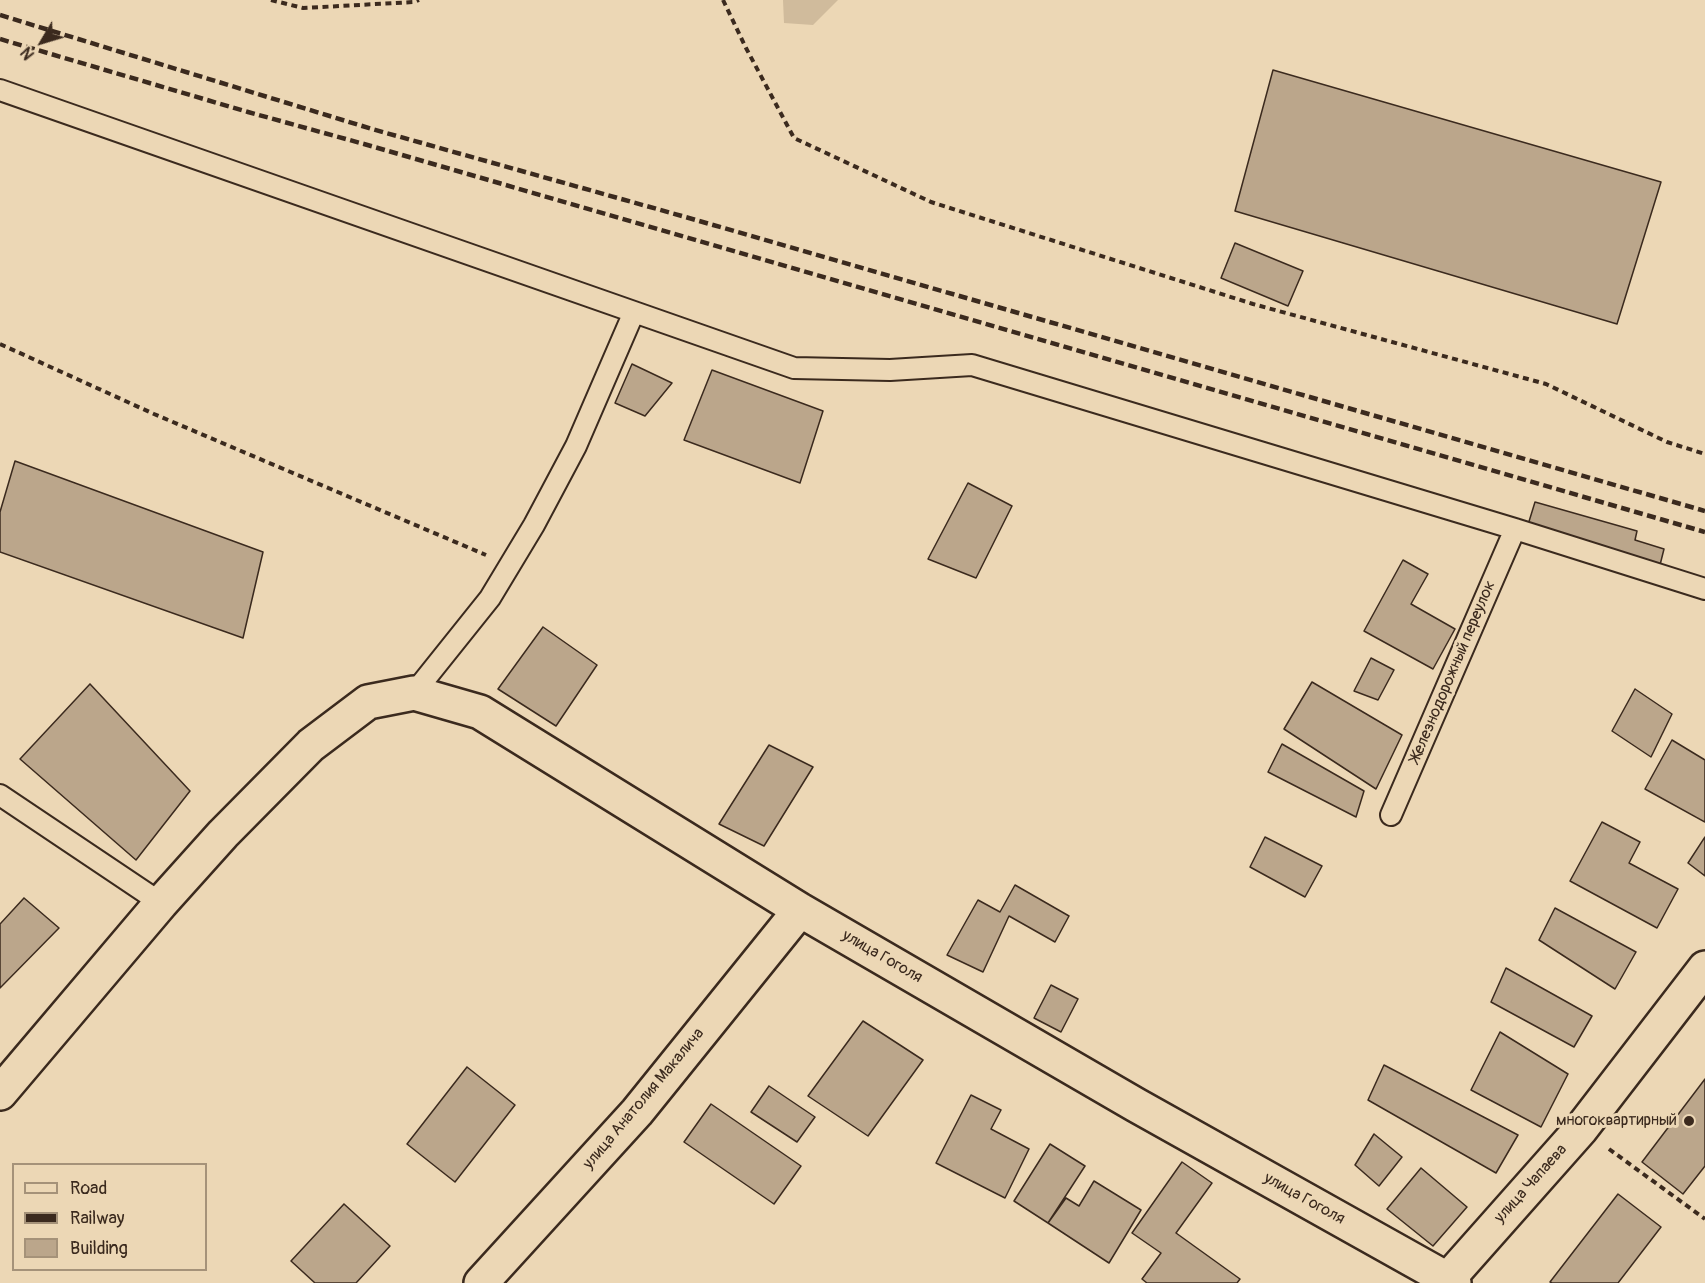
<!DOCTYPE html>
<html>
<head>
<meta charset="utf-8">
<style>
  body { margin:0 }
  #map { position:relative; width:1705px; height:1283px; overflow:hidden; background:#ecd7b5; font-family:Pangolin,sans-serif }
  canvas { display:block }
  .legend { position:absolute; left:12px; top:1163px; width:195px; height:108px; box-sizing:border-box; background:#ecd7b5; border:2px solid #a59279; margin:0; padding:8px 10px; list-style:none; font-size:18px; color:#3b2a1e }
  .legend li { display:flex; align-items:center; gap:12px; height:30px }
  .legend b { width:30px; border:2px solid #a59279 }
  .north { position:absolute; left:12px; top:12px; width:60px; height:60px; -webkit-text-stroke:4px #ecd7b5; paint-order:stroke; rotate:232deg; font-size:16px; font-weight:700; line-height:24px; text-align:center; color:#3b2a1e }
  .north::after { content:''; display:block; margin:auto; width:21px; height:27px; background:#3b2a1e; clip-path:polygon(50% 0,100% 100%,50% 72%,0 100%) }
</style>
</head>
<body>
<div id="map">
<canvas width="1705" height="1283"></canvas>
<ul class="legend">
<li><b style="height:8px;background:#ecd7b5"></b>Road</li>
<li><b style="height:8px;background:#3b2a1e"></b>Railway</li>
<li><b style="height:16px;background:#bba68b"></b>Building</li>
</ul>
<div class="north">N</div>
</div>
<script>
const ctx = document.querySelector('canvas').getContext('2d');
ctx.lineJoin = 'round';
function fill(path, color) { ctx.fillStyle = color; ctx.fill(path, 'evenodd'); }
const shape = rows => new Path2D(rows.map(r => 'M' + r).join(''));
function stroke(path, color, width, dash) { ctx.strokeStyle = color; ctx.lineWidth = width; ctx.lineCap = dash ? 'butt' : 'round'; ctx.setLineDash(dash || []); ctx.stroke(path); }
function write(font, color, halo, rows, align = 'center') {
  ctx.font = font + ' Pangolin,sans-serif'; ctx.lineWidth = 6; ctx.setLineDash([]); ctx.textBaseline = 'middle'; ctx.strokeStyle = halo; ctx.fillStyle = color; for (const [text, x, y, turn = 0] of rows) {
    ctx.save(); ctx.translate(x, y); ctx.rotate((+turn || 0) * Math.PI / 180); ctx.textAlign = isNaN(turn) ? turn : align; if (halo) ctx.strokeText(text, 0, 0); ctx.fillText(text, 0, 0); ctx.restore();
  }
}
fill(shape([
  [783,0,838,0,813,25,784,23]
]), '#d0bb9c');
const building = shape([
  [1273,70,1661,182,1617,324,1235,211,1273,70],
  [1235,243,1303,271,1288,306,1221,278,1235,243],
  [632,364,672,383,645,416,615,403,632,364],
  [712,370,823,411,800,483,684,440,712,370],
  [15,461,263,552,243,638,0,552,0,512,15,461],
  [968,483,1012,506,976,578,928,559,968,483],
  [1535,502,1637,531,1635,540,1664,549,1660,565,1527,528,1535,502],
  [1403,560,1428,574,1411,604,1455,629,1433,669,1364,631,1403,560],
  [543,627,597,665,556,726,498,689,543,627],
  [1371,658,1394,670,1378,700,1354,691,1371,658],
  [1312,682,1402,735,1376,789,1284,729,1312,682],
  [90,684,190,791,136,860,20,759,90,684],
  [1635,689,1672,714,1651,757,1612,731,1635,689],
  [1672,740,1705,760,1705,822,1645,789,1672,740],
  [1282,744,1364,791,1356,817,1268,772,1282,744],
  [769,745,813,767,764,846,719,824,769,745],
  [1602,822,1640,842,1629,863,1678,889,1657,928,1570,881,1602,822],
  [1265,837,1322,866,1305,897,1250,867,1265,837],
  [1705,837,1705,876,1688,863,1705,837],
  [1015,885,1069,916,1055,942,1009,916,983,972,947,955,978,900,1000,912,1015,885],
  [24,898,59,928,0,988,0,924,24,898],
  [1555,908,1636,952,1615,989,1539,940,1555,908],
  [1506,968,1592,1016,1574,1047,1491,1002,1506,968],
  [1051,985,1078,999,1061,1032,1034,1018,1051,985],
  [863,1021,923,1060,868,1136,808,1096,863,1021],
  [1500,1032,1568,1074,1541,1127,1471,1090,1500,1032],
  [1384,1065,1518,1135,1496,1173,1368,1100,1384,1065],
  [467,1067,515,1105,455,1182,407,1144,467,1067],
  [1705,1079,1705,1166,1683,1194,1642,1162,1705,1079],
  [769,1086,815,1117,797,1142,751,1112,769,1086],
  [971,1095,1001,1110,991,1129,1029,1149,1005,1198,936,1163,971,1095],
  [711,1104,801,1166,774,1204,684,1142,711,1104],
  [1374,1134,1402,1157,1379,1186,1355,1165,1374,1134],
  [1050,1144,1085,1166,1048,1223,1014,1201,1050,1144],
  [1182,1162,1212,1183,1176,1233,1240,1279,1237,1283,1147,1283,1142,1279,1161,1253,1132,1233,1182,1162],
  [1421,1168,1467,1207,1433,1246,1387,1209,1421,1168],
  [1094,1181,1141,1210,1109,1263,1048,1223,1066,1198,1079,1206,1094,1181],
  [1618,1194,1661,1227,1618,1283,1552,1283,1550,1282,1618,1194],
  [344,1204,390,1246,356,1283,315,1283,291,1261,344,1204]
]);
fill(building, '#bba68b');
stroke(building, '#3b2a1e', 1.5);
const service = shape([
  [0,90,794,368,890,370,972,365,1515,529,1705,589],
  [414,693,490,598,534,525,576,446,634,312],
  [0,795,161,903],
  [1391,815,1515,529]
]);
const minor = shape([
  [0,1093,161,903,223,834,311,745,368,702,414,693,480,712,800,910,1136,1105,1454,1283],
  [481,1283,637,1112,800,910],
  [1442,1283,1448,1279,1581,1129,1705,968]
]);
stroke(service, '#3b2a1e', 24);
stroke(minor, '#3b2a1e', 38);
stroke(shape([
  [271,0,303,8,414,2,419,0],
  [723,0,746,48,794,138,931,202,1253,304,1546,384,1667,442,1705,454],
  [0,344,154,414,486,555],
  [1609,1149,1705,1219]
]), '#3b2a1e', 4, [6, 4.5]);
stroke(service, '#ecd7b5', 20);
stroke(minor, '#ecd7b5', 33);
stroke(shape([
  [0,15,372,129,682,216,1705,511],
  [0,39,248,112,364,144,1705,532]
]), '#3b2a1e', 4.5, [9, 4.5]);
for (const [x, y, r, color] of [
  [1689,1121,6,"#3b2a1e"]
]) { const dot = new Path2D(); dot.arc(x, y, r, 0, 2 * Math.PI); ctx.fillStyle = color; ctx.fill(dot); stroke(dot, '#ecd7b5', 2); }
write('16px', '#3b2a1e', '#ecd7b5', [
  ["Железнодорожный переулок",1453,672,-67],
  ["улица Гоголя",882,957,30],
  ["улица Анатолия Макалича",644,1099,-50],
  ["улица Чапаева",1531,1184,-48],
  ["улица Гоголя",1304,1199,29]
]);
write('16px', '#3b2a1e', '#ecd7b5', [
  ["многоквартирный",1677,1121]
], 'right');
</script>
</body>
</html>
